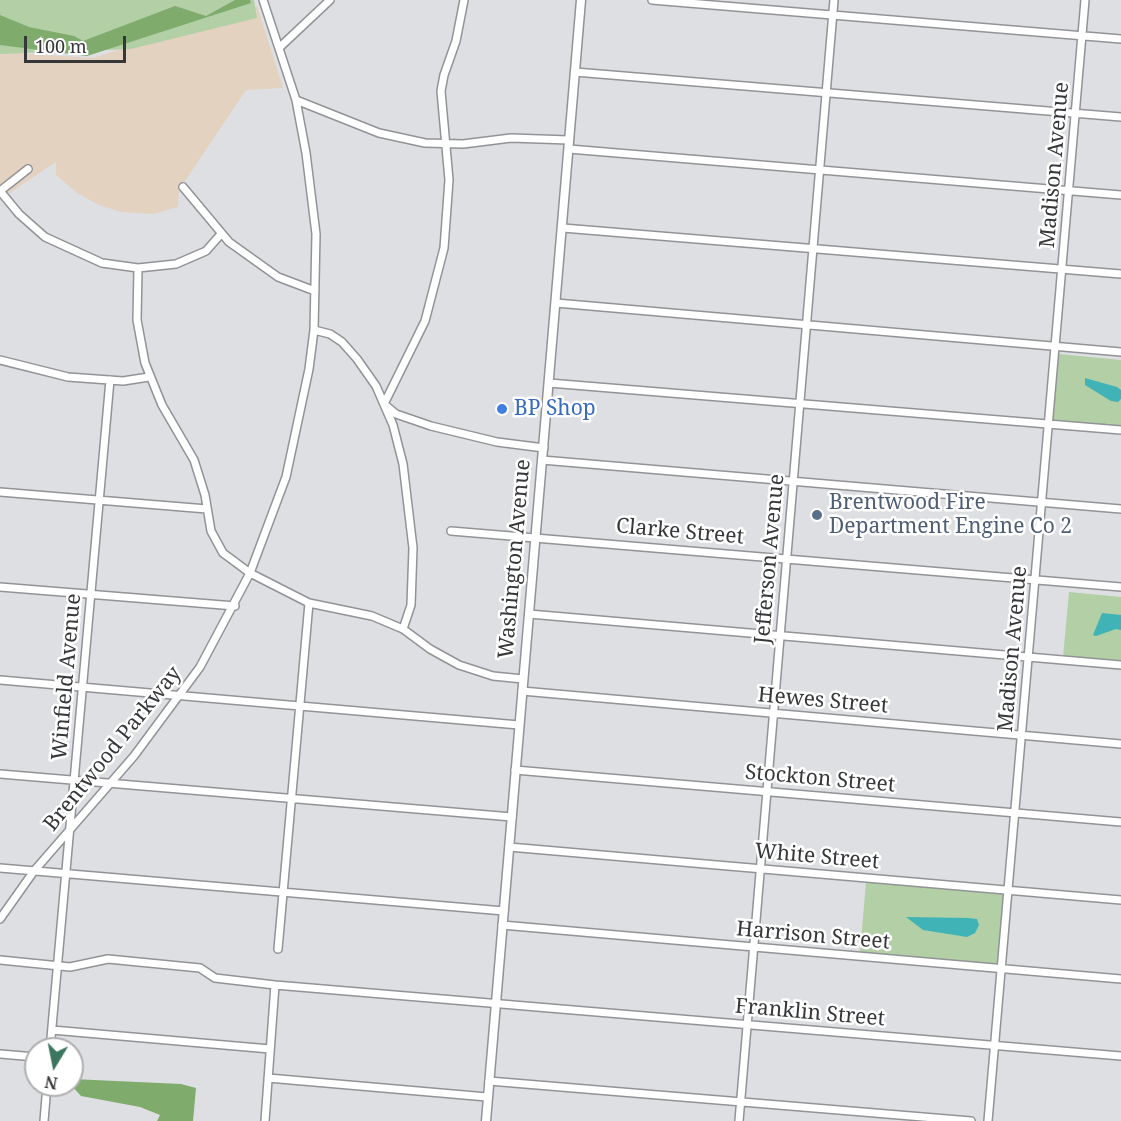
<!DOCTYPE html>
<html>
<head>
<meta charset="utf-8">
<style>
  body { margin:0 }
  #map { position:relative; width:1121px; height:1121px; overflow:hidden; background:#dddfe3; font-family:"Noto Serif",serif }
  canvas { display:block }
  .north { position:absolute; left:24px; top:1037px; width:60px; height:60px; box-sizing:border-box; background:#fff; border:2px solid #afafb0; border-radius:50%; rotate:190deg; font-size:16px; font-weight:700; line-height:24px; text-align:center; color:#363739 }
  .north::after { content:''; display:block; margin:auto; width:21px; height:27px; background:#3b7660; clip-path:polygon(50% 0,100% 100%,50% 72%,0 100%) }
  .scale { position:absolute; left:24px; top:36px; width:102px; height:27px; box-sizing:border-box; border:3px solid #363739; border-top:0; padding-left:8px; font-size:18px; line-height:21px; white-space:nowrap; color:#363739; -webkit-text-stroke:4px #fff; paint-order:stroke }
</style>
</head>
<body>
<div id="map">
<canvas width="1121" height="1121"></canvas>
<div class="north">N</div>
<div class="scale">100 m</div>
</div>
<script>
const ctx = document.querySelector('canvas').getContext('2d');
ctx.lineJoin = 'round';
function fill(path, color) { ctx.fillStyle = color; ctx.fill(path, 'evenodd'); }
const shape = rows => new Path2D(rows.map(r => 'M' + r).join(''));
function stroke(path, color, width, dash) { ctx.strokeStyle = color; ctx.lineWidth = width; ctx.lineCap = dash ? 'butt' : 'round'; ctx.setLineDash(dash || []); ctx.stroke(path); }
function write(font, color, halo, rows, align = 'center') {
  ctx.font = font + ' "Noto Serif",serif'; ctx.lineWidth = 5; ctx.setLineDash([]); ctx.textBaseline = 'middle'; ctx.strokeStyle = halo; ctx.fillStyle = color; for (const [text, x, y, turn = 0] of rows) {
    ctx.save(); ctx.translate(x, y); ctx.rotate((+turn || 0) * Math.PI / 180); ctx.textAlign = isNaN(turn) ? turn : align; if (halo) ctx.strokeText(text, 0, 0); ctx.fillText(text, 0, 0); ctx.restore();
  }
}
fill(shape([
  [257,6,283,88,246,90,179,190,178,207,153,214,121,212,99,205,77,193,56,175,56,162,8,194,0,188,0,52,93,58]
]), '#e4d2c1');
fill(shape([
  [0,0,254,0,257,18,131,49,0,54],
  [1059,354,1121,360,1121,427,1053,421],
  [1069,592,1121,597,1121,663,1063,657],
  [866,882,1004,894,998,965,860,953]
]), '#b2cfa6');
fill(shape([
  [235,0,250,0,251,3,87,56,0,45,0,15,29,27,74,36,83,41,175,6,206,16],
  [72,1079,181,1084,196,1088,193,1121,157,1121,160,1115,140,1107,81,1096,71,1085]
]), '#7fab6c');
fill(shape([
  [1085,378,1117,387,1121,390,1121,399,1118,402,1111,401,1085,385],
  [1102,613,1121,615,1121,630,1116,629,1096,636,1093,635],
  [906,917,968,918,977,919,979,925,975,933,967,937,923,930]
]), '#40b3b6');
const minor = shape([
  [464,0,456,41,444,75,441,91,449,180,444,248,425,321,384,404,396,414,431,426,497,442,544,448],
  [652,0,1121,39],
  [280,47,330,0],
  [575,72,1121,117],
  [296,100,379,133,425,143,463,144,511,138,569,140],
  [569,149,1121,195],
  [183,187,229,242,278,277,315,291],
  [0,191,19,214,45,237,102,263,138,268,176,264,206,251,221,234],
  [0,191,28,169],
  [563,228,1121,274],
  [138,268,137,320,145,363,162,405,194,460,205,495,211,531,223,553,250,573,309,603,372,616,403,629,430,649,459,665,493,676,523,679],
  [556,303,1121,352],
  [314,330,330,334,342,342,357,359,376,386,393,425,403,464,413,548,411,605,403,629],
  [0,360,68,377,123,381,149,377],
  [549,383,1121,430],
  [542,460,1121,509],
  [0,492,207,509],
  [451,531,1121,587],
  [0,587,235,606],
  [529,614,1121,665],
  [0,680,519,725],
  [522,691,1121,744],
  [515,770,1121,822],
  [0,774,512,817],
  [509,847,1121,900],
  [0,868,504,911],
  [0,919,34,871,134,756,200,667,250,573,286,477,309,369,314,330,316,234,306,153,296,100,263,0],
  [502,925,1121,979],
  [278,949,309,603],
  [0,960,70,967,108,959,200,968,215,978,275,985,1121,1056],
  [52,1030,270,1049],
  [50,1049,110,380],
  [0,1054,36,1057],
  [268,1078,487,1097],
  [489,1081,971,1121],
  [44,1121,47,1085],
  [265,1121,275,985],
  [739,1121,834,0],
  [988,1121,1085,0]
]);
const tertiary = shape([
  [486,1121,581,0]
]);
stroke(minor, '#919397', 10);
stroke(tertiary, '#919397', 11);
stroke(minor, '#fff', 7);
stroke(tertiary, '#fff', 8);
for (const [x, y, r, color] of [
  [502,409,6,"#3f7fe0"],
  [817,515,6,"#5c6f8a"]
]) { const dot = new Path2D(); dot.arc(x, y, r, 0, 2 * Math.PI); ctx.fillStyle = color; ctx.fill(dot); stroke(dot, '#fff', 2); }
write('21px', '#363739', '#fff', [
  ["Madison Avenue",1055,165,-85],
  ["Clarke Street",680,532,5],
  ["Washington Avenue",515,559,-85],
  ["Jefferson Avenue",770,559,-85],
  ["Madison Avenue",1013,649,-85],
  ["Winfield Avenue",67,677,-85],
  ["Hewes Street",823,701,5],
  ["Brentwood Parkway",113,749,-51],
  ["Stockton Street",820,779,5],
  ["White Street",817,857,5],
  ["Harrison Street",813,936,5],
  ["Franklin Street",810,1013,5]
]);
write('21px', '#366cbe', '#fff', [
  ["BP Shop",514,409]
], 'left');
write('21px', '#4e5e75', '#fff', [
  ["Brentwood Fire",829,503],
  ["Department Engine Co 2",829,527]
], 'left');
</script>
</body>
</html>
